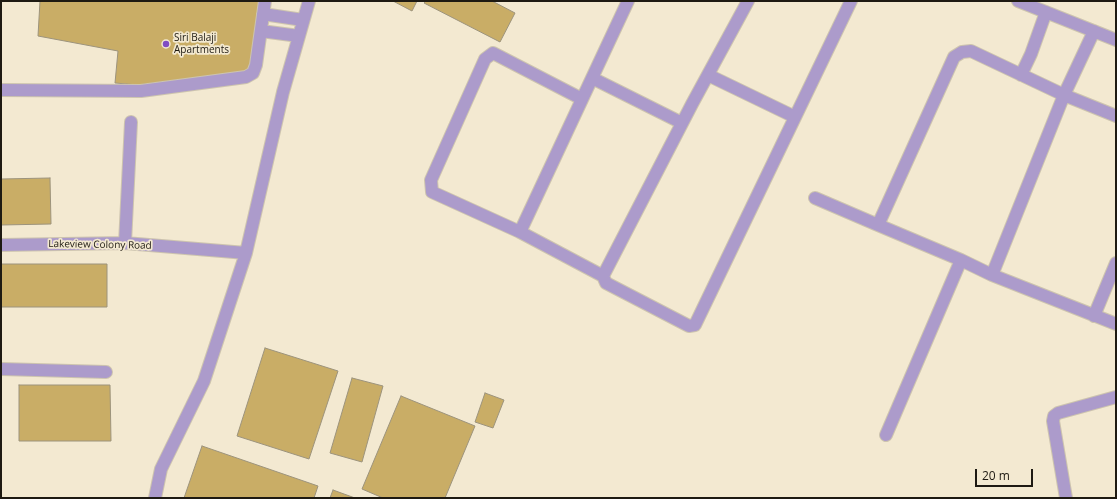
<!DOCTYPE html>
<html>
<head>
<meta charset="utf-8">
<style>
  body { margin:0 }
  #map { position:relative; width:1117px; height:499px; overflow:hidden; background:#f3e9d1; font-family:"Open Sans",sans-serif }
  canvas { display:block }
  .frame { position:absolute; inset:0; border:2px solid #1e1a12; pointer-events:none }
  .scale { position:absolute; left:975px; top:469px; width:58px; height:18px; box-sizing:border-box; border:2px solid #1e1a12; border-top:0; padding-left:5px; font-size:12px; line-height:14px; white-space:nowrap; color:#1e1a12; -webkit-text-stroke:3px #f3e9d1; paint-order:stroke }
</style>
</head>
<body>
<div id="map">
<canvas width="1117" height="499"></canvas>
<div class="frame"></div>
<div class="scale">20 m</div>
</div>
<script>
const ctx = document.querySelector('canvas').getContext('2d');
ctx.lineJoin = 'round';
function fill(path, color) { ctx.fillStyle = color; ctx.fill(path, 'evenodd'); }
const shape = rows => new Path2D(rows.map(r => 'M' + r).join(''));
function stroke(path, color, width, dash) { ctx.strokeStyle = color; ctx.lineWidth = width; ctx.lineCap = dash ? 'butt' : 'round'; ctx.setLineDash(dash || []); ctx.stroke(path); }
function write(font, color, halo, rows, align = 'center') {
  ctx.font = font + ' "Open Sans",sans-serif'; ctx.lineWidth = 3.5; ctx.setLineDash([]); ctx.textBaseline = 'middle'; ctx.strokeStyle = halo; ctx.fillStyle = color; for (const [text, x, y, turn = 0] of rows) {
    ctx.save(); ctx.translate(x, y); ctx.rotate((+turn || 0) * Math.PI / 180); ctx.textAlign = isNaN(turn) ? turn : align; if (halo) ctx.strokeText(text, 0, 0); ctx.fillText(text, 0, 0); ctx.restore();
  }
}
const building = shape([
  [37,1,260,1,250,71,138,85,115,83,118,51,38,36,40,1,37,1],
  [393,1,417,1,412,11,393,1],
  [426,1,492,1,515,13,500,42,424,3,426,1],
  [50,178,51,224,1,225,1,179,50,178],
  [1,264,107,264,107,307,1,307,1,264],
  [265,348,338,371,309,459,237,436,265,348],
  [352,378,383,386,362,462,330,453,352,378],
  [19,385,110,385,111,441,19,441,19,385],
  [485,393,504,400,493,428,475,422,485,393],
  [401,396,475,426,445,498,383,498,362,489,401,396],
  [202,446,318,486,314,498,184,498,202,446],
  [333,490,355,498,330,498,333,490]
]);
fill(building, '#c9ad66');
stroke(building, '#9c937c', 1);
const street = shape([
  [628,1,520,232,603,276,606,283,689,326,695,325,851,1],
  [1018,1,1116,40],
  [263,14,303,20],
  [261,31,299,36],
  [708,75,795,117],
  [1021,75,1031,54,1046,12],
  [592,78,682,123],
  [1,90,141,91,246,77,253,73,256,65,265,1],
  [1116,116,1064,95,971,51,962,52,954,57,878,225,961,260,992,275,1116,324],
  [815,198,878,225],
  [520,232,432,192,431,180,485,59,493,53,582,99],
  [125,243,131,122],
  [1,245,125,243,246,253],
  [992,275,1064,95,1094,31],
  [603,276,692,104,748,1],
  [1094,316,1116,263],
  [1,369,106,372],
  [886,435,961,260],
  [155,498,161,469,204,381,246,253,283,92,309,1],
  [1066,498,1053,421,1054,416,1058,413,1116,397]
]);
stroke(street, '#cdc4af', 14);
stroke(street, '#ac9bcb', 12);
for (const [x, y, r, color] of [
  [166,44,4,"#804cc3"]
]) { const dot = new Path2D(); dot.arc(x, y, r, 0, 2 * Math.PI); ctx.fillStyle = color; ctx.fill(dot); stroke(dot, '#f3e9d1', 1.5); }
write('10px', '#1e1a12', '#f3e9d1', [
  ["Siri Balaji",174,38],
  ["Apartments",174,50]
], 'left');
write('10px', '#1e1a12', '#f3e9d1', [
  ["Lakeview Colony Road",100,245,1]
]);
</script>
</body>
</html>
